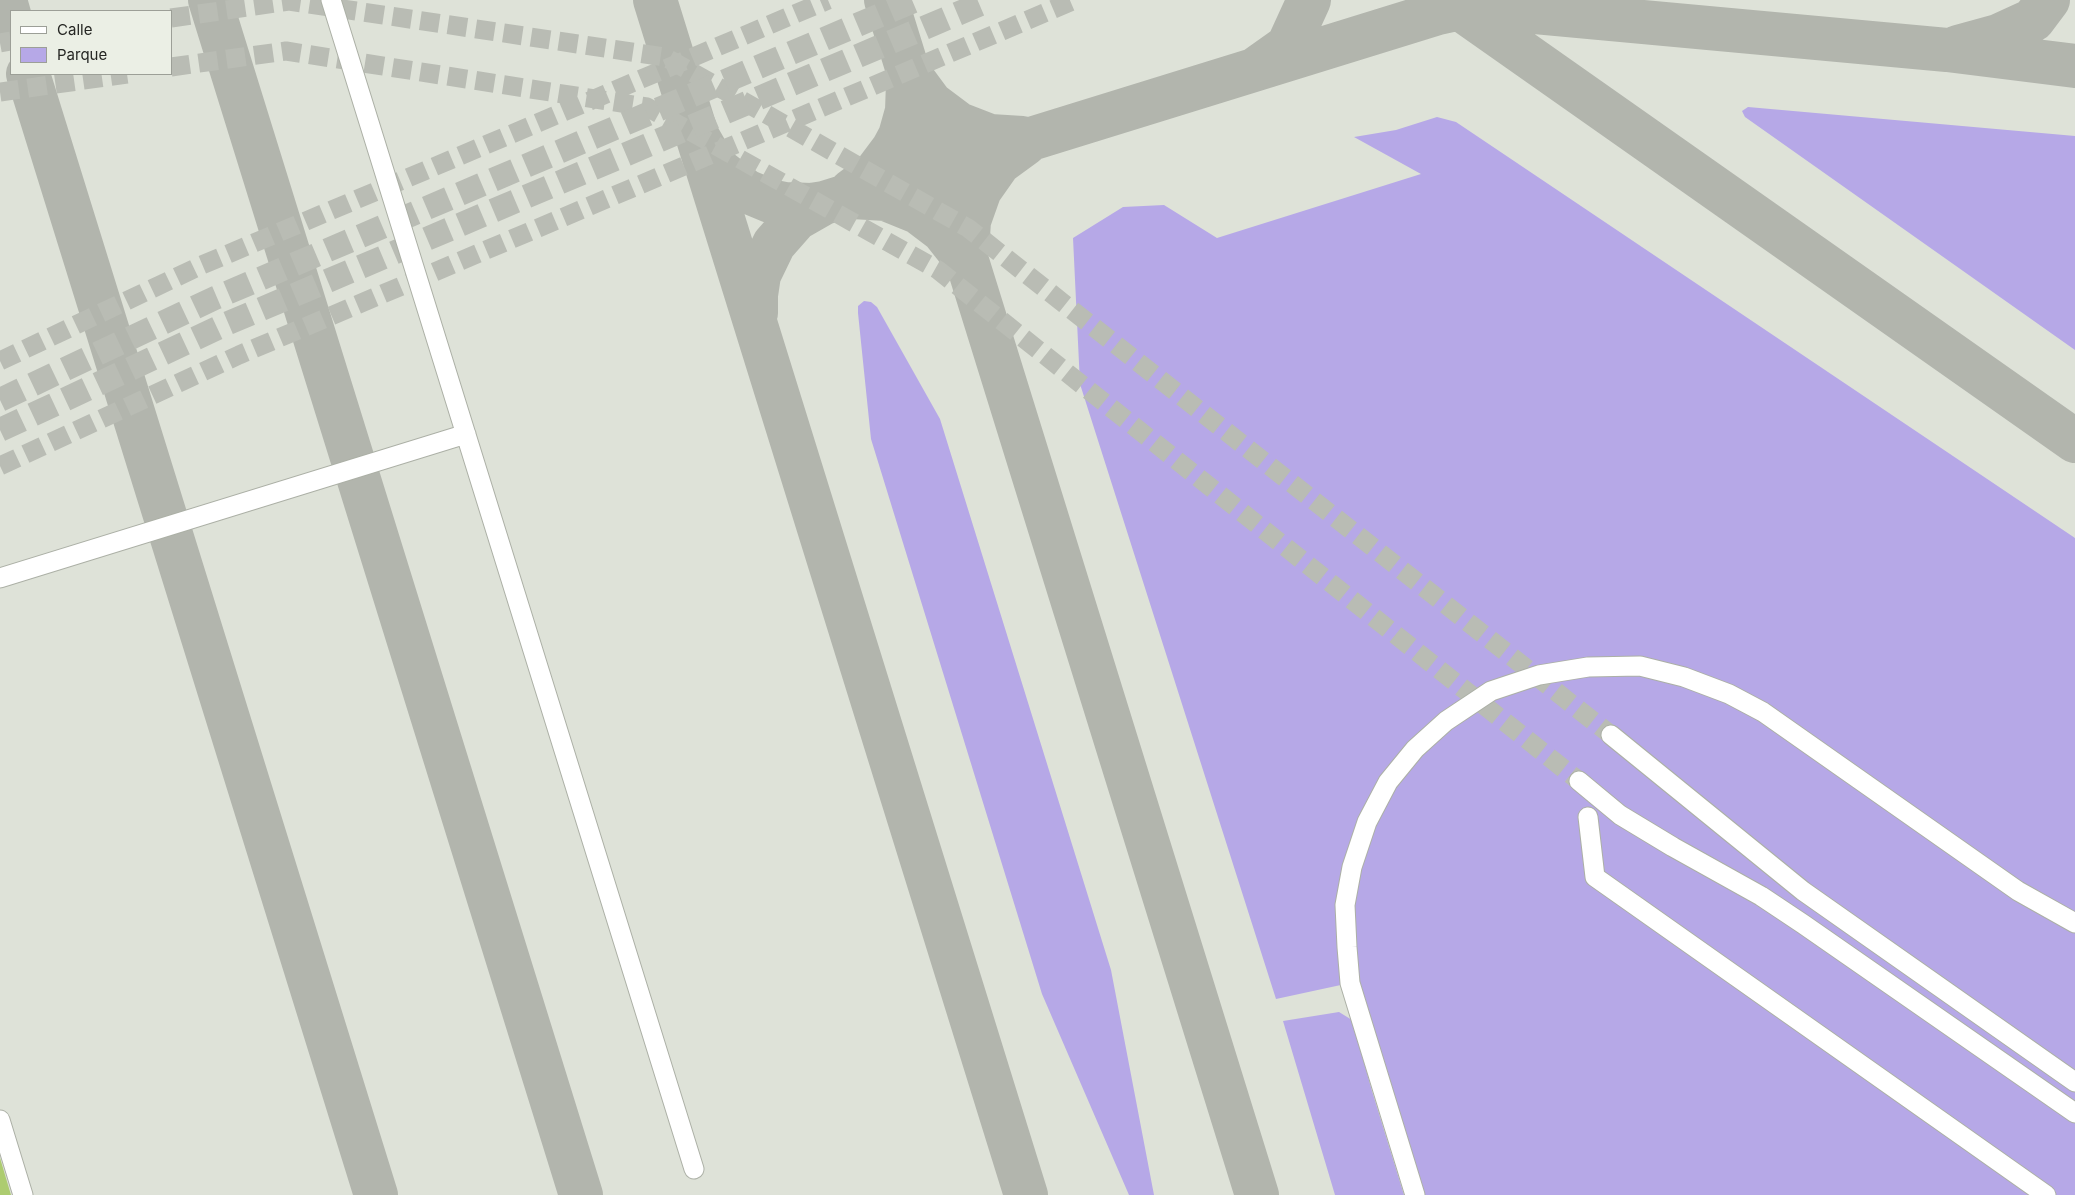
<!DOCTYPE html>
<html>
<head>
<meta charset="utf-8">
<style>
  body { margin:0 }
  #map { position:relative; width:2075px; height:1195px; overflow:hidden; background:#dee2d8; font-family:Inter,sans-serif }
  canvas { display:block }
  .legend { position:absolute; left:10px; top:10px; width:162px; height:65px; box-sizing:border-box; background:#ebefe5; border:1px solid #9c9f97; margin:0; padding:6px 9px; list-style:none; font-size:15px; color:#252623 }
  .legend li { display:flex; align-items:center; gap:10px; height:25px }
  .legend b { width:25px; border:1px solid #9c9f97 }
</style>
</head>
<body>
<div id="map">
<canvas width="2075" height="1195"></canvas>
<ul class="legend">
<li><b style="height:6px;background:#fff"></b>Calle</li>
<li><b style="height:14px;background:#b6a8e7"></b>Parque</li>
</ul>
</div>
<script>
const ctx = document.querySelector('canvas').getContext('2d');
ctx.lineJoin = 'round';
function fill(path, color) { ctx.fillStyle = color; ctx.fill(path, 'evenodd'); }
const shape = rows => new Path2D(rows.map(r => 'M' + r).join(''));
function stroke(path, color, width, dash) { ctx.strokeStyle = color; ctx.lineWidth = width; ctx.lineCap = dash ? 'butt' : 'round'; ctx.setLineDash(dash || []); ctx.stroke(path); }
fill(shape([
  [1748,107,2075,136,2075,350,1745,117,1742,111],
  [1437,117,1456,122,2075,538,2075,1195,1415,1195,1350,983,1276,999,1080,384,1073,238,1123,207,1164,205,1217,238,1421,174,1354,137,1396,130],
  [864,301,871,302,877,307,940,419,1111,970,1154,1195,1129,1195,1042,994,871,439,858,313,858,306],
  [1339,1012,1352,1020,1372,1091,1404,1195,1335,1195,1283,1021]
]), '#b6a8e7');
stroke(shape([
  [5,0,11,21],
  [210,0,581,1195],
  [655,0,1026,1195],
  [886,0,1257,1195],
  [1455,5,2075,441],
  [1958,47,1998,36,2033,20,2048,0],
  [1257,68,1288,46,1309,0],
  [28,74,376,1195],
  [914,80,931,103,959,124,990,136,1022,138],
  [698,137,710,158,720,171,746,191,770,201,785,204,811,205,824,203,1438,13,1470,6,1947,50,2075,66],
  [851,191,875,173,893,149,900,136,907,111,908,82],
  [853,197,886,199,918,212,943,231,962,255],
  [967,253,969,221,980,190,999,163,1025,144],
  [756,313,756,295,759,275,774,244,796,219,824,203]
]), '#b2b5ad', 44);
fill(shape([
  [0,1158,11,1195,0,1195]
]), '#adcc70');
stroke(shape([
  [171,18,289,1,665,57,968,228,1611,735],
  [0,43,11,41],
  [171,67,286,51,647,107,938,270,1579,781],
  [0,92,127,74],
  [0,361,202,265,828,0],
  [0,466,239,355,1075,0]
]), '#b9bcb4', 19, [19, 9]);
stroke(shape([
  [0,400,215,298,916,0],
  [0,430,226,324,990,0]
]), '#b9bcb4', 24, [24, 12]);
const minor = shape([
  [331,0,694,1169],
  [0,578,466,434],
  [1611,735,1803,891,2075,1082],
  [1579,781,1620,815,1673,847,1761,896,1803,924,2075,1113],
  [1588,817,1595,877,2046,1195],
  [0,1120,23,1195],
  [1415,1195,1350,983,1347,947,1345,905,1352,867,1367,822,1388,782,1415,749,1446,721,1491,691,1539,675,1588,667,1640,666,1684,677,1729,694,1763,712,2018,891,2075,923]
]);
stroke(minor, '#acb0a6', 21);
stroke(minor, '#fff', 19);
</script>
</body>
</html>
